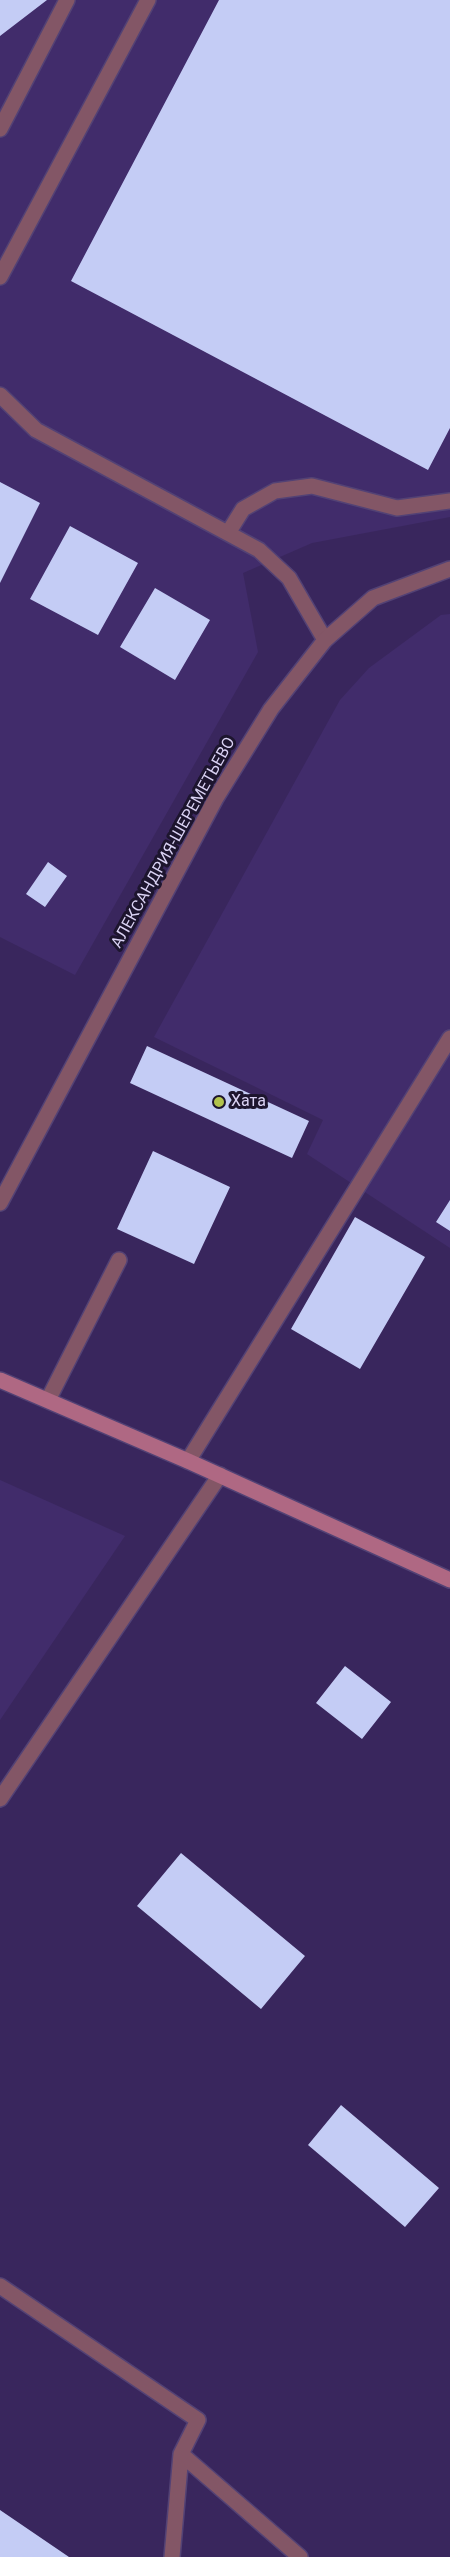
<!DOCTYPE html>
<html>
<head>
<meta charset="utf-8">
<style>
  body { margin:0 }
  canvas { display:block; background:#39265d }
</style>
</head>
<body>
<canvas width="450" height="2557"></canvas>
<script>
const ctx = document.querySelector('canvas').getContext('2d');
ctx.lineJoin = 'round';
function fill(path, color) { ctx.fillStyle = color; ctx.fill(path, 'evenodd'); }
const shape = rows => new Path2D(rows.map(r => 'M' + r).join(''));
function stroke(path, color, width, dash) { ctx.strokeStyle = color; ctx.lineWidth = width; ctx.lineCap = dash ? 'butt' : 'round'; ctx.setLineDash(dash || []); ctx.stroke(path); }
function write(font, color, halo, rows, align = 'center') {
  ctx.font = font + ' Roboto,sans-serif'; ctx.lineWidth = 6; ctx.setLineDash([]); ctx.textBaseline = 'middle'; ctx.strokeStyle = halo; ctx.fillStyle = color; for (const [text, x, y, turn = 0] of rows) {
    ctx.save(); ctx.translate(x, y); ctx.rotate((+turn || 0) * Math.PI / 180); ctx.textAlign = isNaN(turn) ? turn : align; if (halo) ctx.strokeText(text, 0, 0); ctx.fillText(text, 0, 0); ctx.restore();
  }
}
fill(shape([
  [0,0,450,0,450,517,312,543,243,573,258,652,75,975,0,937],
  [450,614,450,1248,307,1154,323,1120,154,1037,340,700,369,668,441,615],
  [0,1480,125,1536,0,1720]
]), '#412c6b');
fill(shape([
  [0,0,47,0,0,36],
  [219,0,450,0,450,428,428,470,71,281],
  [0,482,40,503,0,583],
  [70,526,138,563,98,635,30,599],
  [155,588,210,620,175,680,120,647],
  [48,862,67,876,45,907,26,894],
  [147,1046,309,1121,292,1158,130,1083],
  [153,1151,230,1187,194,1264,117,1229],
  [450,1200,450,1231,436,1222],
  [355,1217,425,1257,360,1369,291,1329],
  [345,1666,391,1702,362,1739,316,1703],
  [181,1853,305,1956,261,2009,137,1906],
  [341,2105,439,2188,405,2227,308,2145],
  [0,2510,69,2557,0,2557]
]), '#c4ccf5');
const service = shape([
  [0,129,67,0],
  [0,277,148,0],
  [0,395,36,430,259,550,289,578,325,640],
  [228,533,243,509,275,491,312,486,397,508,450,501],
  [48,1400,119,1260],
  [188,1461,450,1038],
  [0,1799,220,1475],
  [0,2286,198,2420,181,2454,172,2557],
  [181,2454,300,2557]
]);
const minor = shape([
  [0,1203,216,798,271,709,325,640,373,598,450,569]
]);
const secondary = shape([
  [0,1380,188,1461,450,1580]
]);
stroke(service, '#534275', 18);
stroke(minor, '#534275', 18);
stroke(secondary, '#534275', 18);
stroke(service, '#835666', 15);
stroke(minor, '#835666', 15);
stroke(secondary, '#af6883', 15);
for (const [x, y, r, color] of [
  [219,1102,6,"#b2c34c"]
]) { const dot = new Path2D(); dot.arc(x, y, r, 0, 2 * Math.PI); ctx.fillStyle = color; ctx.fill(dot); stroke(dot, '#1d152e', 2); }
write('16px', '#dad2f4', '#1d152e', [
  ["АЛЕКСАНДРИЯ-ШЕРЕМЕТЬЕВО",174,843,-61]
]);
write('16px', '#dad2f4', '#1d152e', [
  ["Хата",231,1102]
], 'left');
</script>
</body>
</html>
